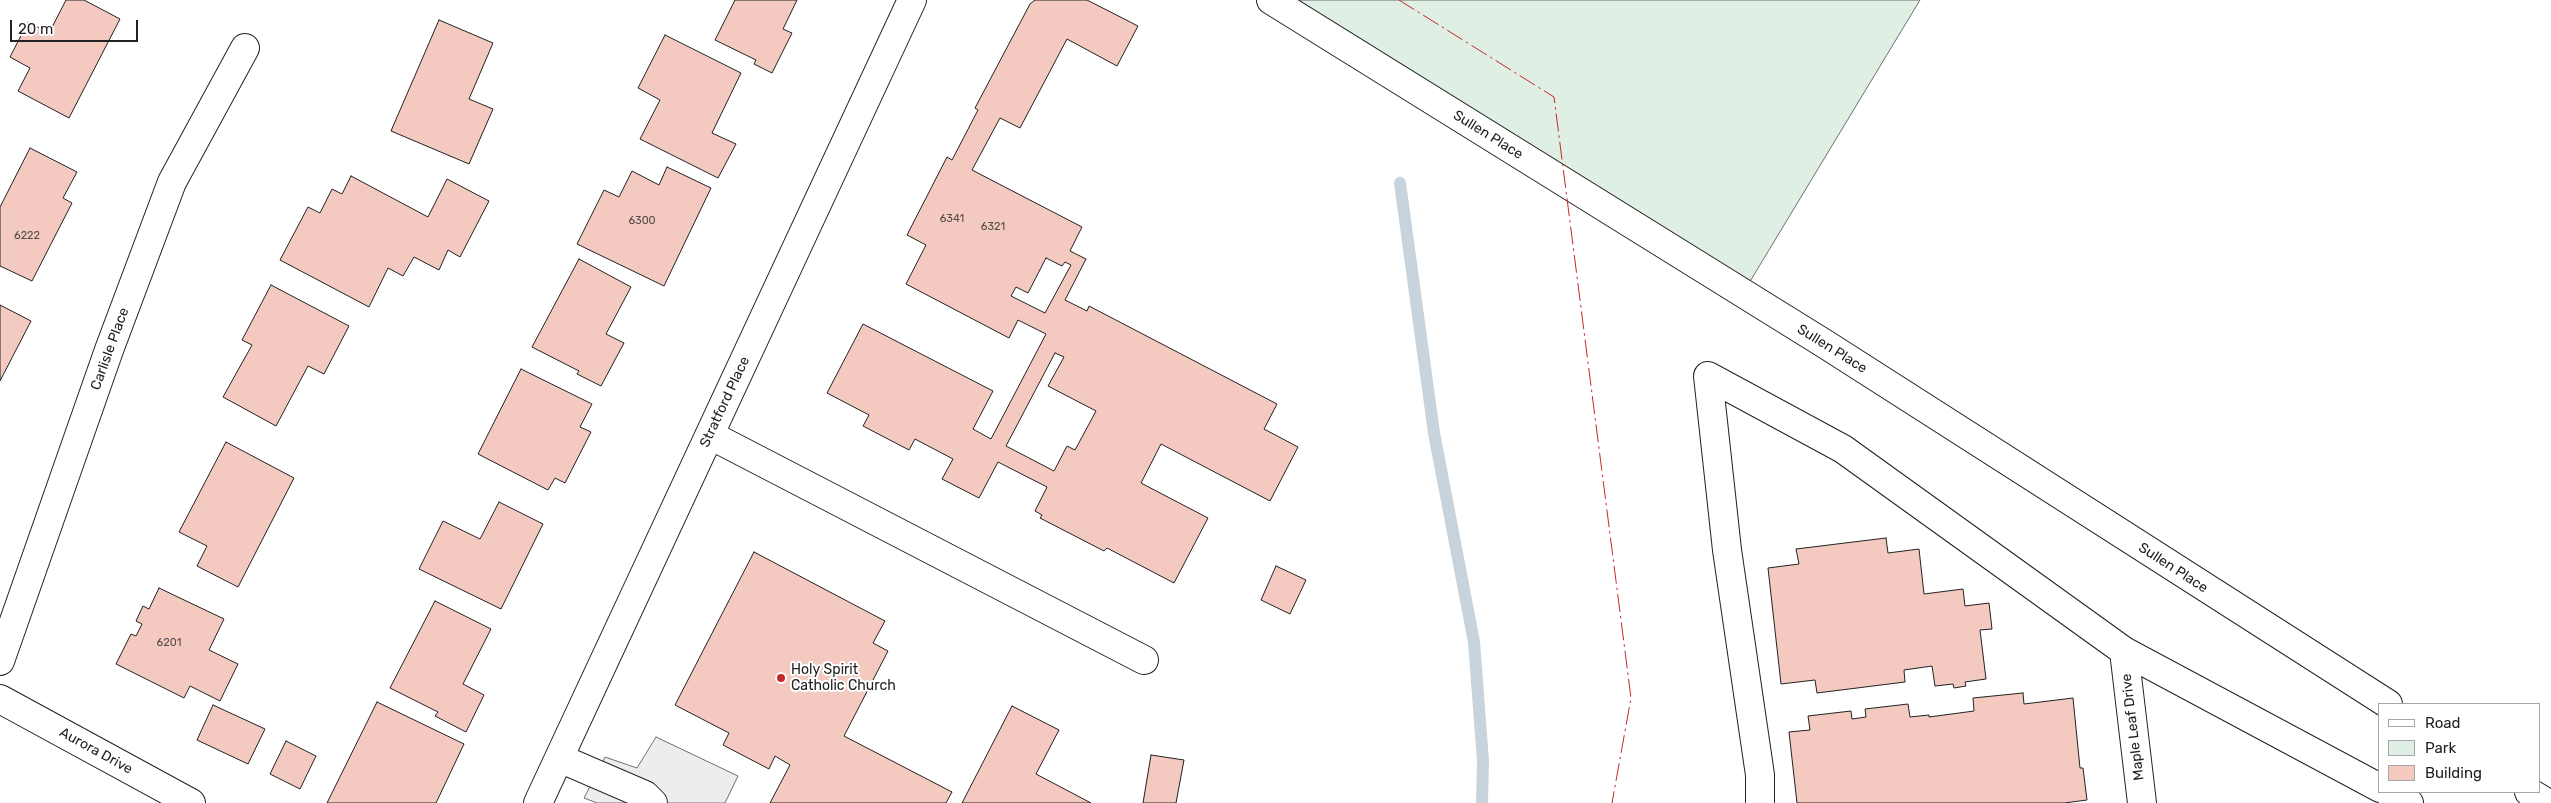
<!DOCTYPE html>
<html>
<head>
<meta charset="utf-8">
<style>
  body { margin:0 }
  #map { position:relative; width:2551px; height:803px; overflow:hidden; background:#fff; font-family:Rubik,sans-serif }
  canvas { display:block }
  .legend { position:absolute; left:2378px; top:703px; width:162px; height:90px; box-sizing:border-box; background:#fff; border:1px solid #a7a7a7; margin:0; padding:6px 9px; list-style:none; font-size:15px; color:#222 }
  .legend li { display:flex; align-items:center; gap:10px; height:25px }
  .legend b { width:25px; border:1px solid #a7a7a7 }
  .scale { position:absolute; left:10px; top:20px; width:128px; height:22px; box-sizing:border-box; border:2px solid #222; border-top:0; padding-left:6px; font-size:15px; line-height:18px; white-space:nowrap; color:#222; -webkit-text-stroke:4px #fff; paint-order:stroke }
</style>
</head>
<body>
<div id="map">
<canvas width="2551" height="803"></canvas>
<ul class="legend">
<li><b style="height:6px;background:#fff"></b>Road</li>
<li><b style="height:14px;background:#e0efe3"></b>Park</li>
<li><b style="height:14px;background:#f3c9c0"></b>Building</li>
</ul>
<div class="scale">20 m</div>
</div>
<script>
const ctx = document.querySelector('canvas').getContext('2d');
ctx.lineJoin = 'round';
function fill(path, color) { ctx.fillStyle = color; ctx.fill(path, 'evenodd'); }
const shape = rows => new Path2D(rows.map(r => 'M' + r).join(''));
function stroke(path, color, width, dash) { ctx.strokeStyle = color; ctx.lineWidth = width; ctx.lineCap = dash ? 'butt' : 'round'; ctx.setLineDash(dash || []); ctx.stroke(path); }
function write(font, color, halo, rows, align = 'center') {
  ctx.font = font + ' Rubik,sans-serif'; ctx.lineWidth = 4; ctx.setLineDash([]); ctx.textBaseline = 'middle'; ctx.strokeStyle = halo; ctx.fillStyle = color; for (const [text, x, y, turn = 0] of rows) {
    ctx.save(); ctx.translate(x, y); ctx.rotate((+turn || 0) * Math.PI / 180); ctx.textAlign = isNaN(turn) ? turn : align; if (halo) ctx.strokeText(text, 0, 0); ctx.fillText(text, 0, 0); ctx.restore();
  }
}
const green = shape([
  [1292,0,1920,0,1743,293,1292,0]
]);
fill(green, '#e0efe3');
stroke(green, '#6f6f6f', 1);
const parking = shape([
  [656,737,738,776,725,803,597,803,584,798,605,757,637,768,656,737]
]);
fill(parking, '#ededed');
stroke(parking, '#6f6f6f', 1);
stroke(shape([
  [1400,183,1434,433,1474,642,1483,761,1482,803]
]), '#c7d3dd', 12);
const building = shape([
  [66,0,84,0,120,19,69,118,18,91,30,68,10,57,28,22,49,33,66,0],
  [735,0,797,0,783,29,792,33,772,73,754,64,756,60,715,40,735,0],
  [1035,0,1087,0,1138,26,1117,66,1067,39,1020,128,1000,118,972,170,1082,227,1070,251,1086,259,1065,300,1087,311,1089,306,1277,404,1264,429,1298,447,1270,501,1161,444,1141,483,1208,518,1174,583,1107,548,1104,551,1040,518,1042,515,1035,511,1047,487,998,462,979,498,942,479,953,459,915,439,909,450,863,426,869,415,827,393,863,324,993,391,973,429,991,439,1046,334,1018,320,1009,338,906,284,926,245,907,235,947,157,952,160,978,110,975,108,1030,4,1035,0],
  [1046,258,1062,266,1065,262,1071,265,1045,313,1011,296,1016,287,1028,293,1046,258],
  [1055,353,1064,357,1048,386,1096,411,1075,450,1067,446,1054,471,1006,446,1055,353],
  [439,20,493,43,469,99,493,109,469,164,391,131,439,20],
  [665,35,741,73,712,133,736,144,718,178,640,139,660,100,638,88,665,35],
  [30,148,77,172,63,198,72,203,32,281,0,266,0,207,30,148],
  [667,167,711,188,664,286,577,244,604,190,619,197,632,171,659,185,667,167],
  [351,176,428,217,447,179,489,201,460,257,448,250,439,270,414,257,403,276,388,268,369,307,280,260,308,207,320,213,332,189,342,194,351,176],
  [579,259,631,287,606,334,624,343,601,386,577,374,579,371,532,347,579,259],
  [271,285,349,326,324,374,308,366,276,426,223,397,252,345,242,340,271,285],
  [0,305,31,321,0,381,0,305],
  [521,369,592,404,580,427,591,432,565,483,555,478,548,490,478,454,521,369],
  [226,442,294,478,238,587,197,566,207,546,179,532,226,442],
  [499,502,543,524,501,609,419,569,443,521,480,539,499,502],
  [1886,538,1888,553,1919,549,1924,594,1963,589,1965,606,1989,603,1992,629,1980,630,1986,679,1965,682,1966,686,1954,688,1953,684,1935,686,1932,666,1904,670,1905,682,1817,693,1815,680,1781,684,1768,568,1799,564,1796,549,1886,538],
  [754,552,885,621,873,643,888,651,844,736,952,792,946,803,770,803,790,765,775,756,769,769,723,745,729,733,675,705,754,552],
  [1276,566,1306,580,1290,614,1261,600,1276,566],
  [159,588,224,619,209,650,238,664,220,701,190,686,184,698,116,664,131,634,136,636,142,624,136,621,143,606,149,609,159,588],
  [435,601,491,629,463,684,484,695,466,732,435,716,438,712,390,688,435,601],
  [2023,693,2024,704,2073,698,2080,768,2083,768,2087,800,2064,803,1797,803,1789,732,1810,730,1808,716,1851,711,1852,719,1866,717,1865,709,1908,704,1910,717,1929,715,1929,717,1974,711,1973,698,2023,693],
  [377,702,464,744,436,803,327,803,377,702],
  [213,705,265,729,248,764,197,740,213,705],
  [1012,706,1059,730,1036,774,1091,803,962,803,1012,706],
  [286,741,316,756,300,789,270,774,286,741],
  [1151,755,1184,760,1176,803,1143,803,1151,755]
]);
fill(building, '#f3c9c0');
stroke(building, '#222', 1);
const minor = shape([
  [1271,0,1825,344,2388,704],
  [710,435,1144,660],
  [2124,651,2142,803],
  [0,661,109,350,172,182,245,48],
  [0,699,191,803],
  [559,758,645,795,653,803],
  [2388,792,2409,803],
  [2529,792,2547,803],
  [538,803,912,0],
  [1760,803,1760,775,1727,550,1708,376,1843,449,2124,651,2380,788]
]);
stroke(minor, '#222', 30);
stroke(minor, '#fff', 28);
stroke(shape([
  [1399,0,1554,97,1631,698,1612,803]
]), '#c62828', 1, [18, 4, 2.5, 4]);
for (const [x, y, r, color] of [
  [781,678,5,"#c62828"]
]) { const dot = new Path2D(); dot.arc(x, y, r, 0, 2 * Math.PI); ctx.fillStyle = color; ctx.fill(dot); stroke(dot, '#fff', 2); }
write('11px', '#564c4a', null, [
  ["6341",952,219],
  ["6300",642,221],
  ["6321",993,227],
  ["6222",27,236],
  ["6201",169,643]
]);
write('14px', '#222', '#fff', [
  ["Sullen Place",1488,135,32],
  ["Carlisle Place",110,349,-70],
  ["Sullen Place",1832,349,32],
  ["Stratford Place",725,402,-65],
  ["Sullen Place",2173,568,33],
  ["Maple Leaf Drive",2133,727,-97],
  ["Aurora Drive",96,751,29]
]);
write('14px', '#222', '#fff', [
  ["Holy Spirit",791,670],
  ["Catholic Church",791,686]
], 'left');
</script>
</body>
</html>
